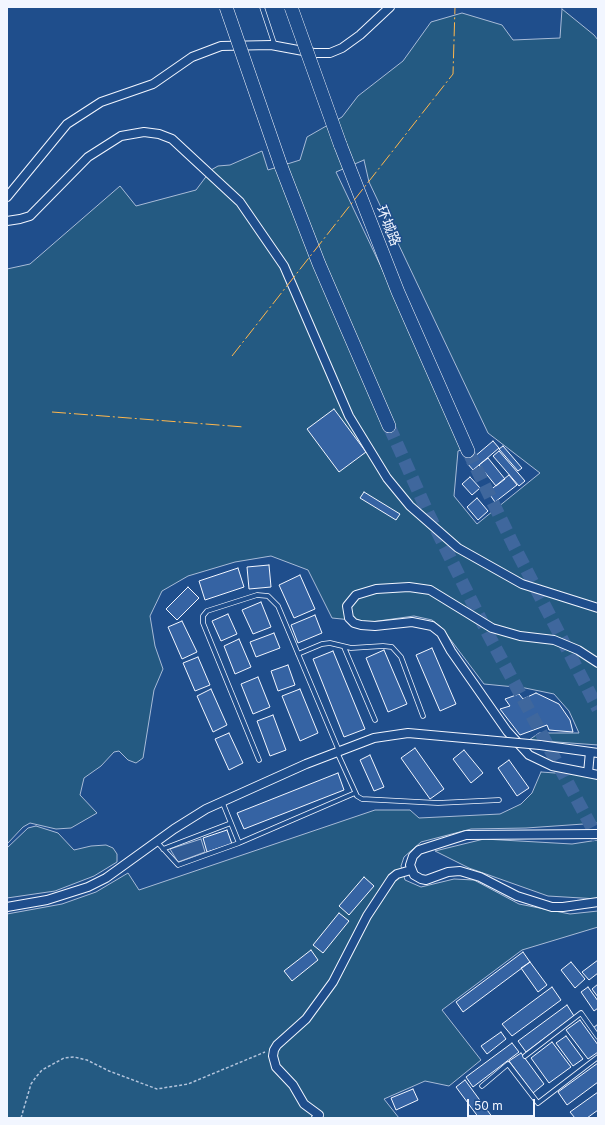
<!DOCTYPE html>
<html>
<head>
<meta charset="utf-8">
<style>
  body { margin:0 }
  #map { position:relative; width:605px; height:1125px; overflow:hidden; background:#1f4e8c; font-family:Inter,sans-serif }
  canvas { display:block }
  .frame { position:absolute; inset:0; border:8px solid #f2f6ff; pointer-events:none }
  .scale { position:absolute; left:467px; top:1099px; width:68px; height:18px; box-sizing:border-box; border:2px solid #f2f6ff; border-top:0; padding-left:5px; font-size:12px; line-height:14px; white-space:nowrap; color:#f2f6ff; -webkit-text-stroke:3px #1f4e8c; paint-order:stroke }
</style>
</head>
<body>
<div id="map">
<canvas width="605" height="1125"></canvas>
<div class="frame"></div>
<div class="scale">50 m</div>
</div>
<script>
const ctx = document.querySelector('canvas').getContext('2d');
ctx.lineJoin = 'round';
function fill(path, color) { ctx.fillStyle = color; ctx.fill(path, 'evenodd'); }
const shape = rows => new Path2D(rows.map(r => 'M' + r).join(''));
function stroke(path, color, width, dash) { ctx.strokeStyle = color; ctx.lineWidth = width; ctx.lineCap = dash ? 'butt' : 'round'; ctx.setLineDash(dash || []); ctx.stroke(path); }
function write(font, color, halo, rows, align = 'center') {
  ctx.font = font + ' Inter,"Noto Sans SC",sans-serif'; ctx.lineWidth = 3; ctx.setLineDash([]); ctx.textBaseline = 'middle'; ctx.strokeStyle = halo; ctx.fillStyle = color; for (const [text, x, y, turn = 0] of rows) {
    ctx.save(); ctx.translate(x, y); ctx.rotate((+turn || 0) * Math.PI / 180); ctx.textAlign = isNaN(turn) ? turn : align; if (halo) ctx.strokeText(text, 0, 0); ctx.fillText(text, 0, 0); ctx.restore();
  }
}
const green = shape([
  [562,9,594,35,598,40,598,745,529,740,539,733,579,733,569,711,554,694,525,688,484,684,441,627,432,620,414,616,371,622,332,618,308,570,271,556,235,562,188,576,162,591,150,616,155,646,163,669,154,690,143,758,136,763,128,760,119,751,114,752,101,766,84,778,80,795,97,813,71,828,56,829,30,823,23,827,7,844,7,269,30,264,120,186,136,206,196,190,211,170,218,166,230,165,262,151,268,170,300,160,307,137,342,117,358,96,403,61,431,22,462,13,502,25,513,40,560,38,562,9],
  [364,160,369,182,488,433,540,473,477,524,454,496,458,451,467,448,336,172,364,160],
  [541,772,598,776,598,823,526,828,471,829,421,842,404,857,401,866,405,880,421,887,454,879,474,880,519,904,570,914,598,911,598,927,522,950,442,1010,481,1060,449,1086,425,1081,384,1099,399,1118,7,1118,7,914,62,904,96,892,128,873,139,890,375,810,410,810,419,818,500,814,521,804,532,793,541,772],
  [36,826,58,833,74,850,91,846,106,845,113,848,117,854,117,862,94,876,55,891,7,898,7,848,28,828,36,826],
  [484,839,572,844,598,840,598,899,548,896,469,868,435,851,484,839]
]);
fill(green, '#245a82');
stroke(green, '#a8bbd7', 1);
const parking = shape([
  [201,839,205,852,178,862,170,849,201,839]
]);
fill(parking, '#305b95');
stroke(parking, '#a8bbd7', 1);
const building = shape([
  [334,409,366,452,339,472,307,429,334,409],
  [493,441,499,448,473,470,467,463,493,441],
  [503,446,522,468,518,471,499,449,503,446],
  [499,451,525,481,519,486,493,456,499,451],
  [488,458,505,479,496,486,479,465,488,458],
  [509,475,517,485,495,502,488,492,509,475],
  [470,477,480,488,472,495,462,484,470,477],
  [364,492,400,514,396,520,360,498,364,492],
  [477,498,488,511,478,520,467,507,477,498],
  [269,565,271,587,249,589,247,567,269,565],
  [238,568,244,587,205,600,199,581,238,568],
  [300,575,315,609,294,618,279,585,300,575],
  [188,587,199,598,177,620,166,609,188,587],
  [261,602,271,627,253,634,242,610,261,602],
  [228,614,237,634,221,641,212,621,228,614],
  [315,615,322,633,298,643,291,625,315,615],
  [182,621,197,652,182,659,168,627,182,621],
  [274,633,280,648,256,657,250,642,274,633],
  [239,639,251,667,235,674,224,646,239,639],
  [432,648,456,704,440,711,416,655,432,648],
  [384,650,407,704,388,712,366,658,384,650],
  [333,651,365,729,344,737,313,659,333,651],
  [198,657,210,685,195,691,183,663,198,657],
  [288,665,295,685,278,691,271,671,288,665],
  [258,677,270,707,253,714,241,684,258,677],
  [211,689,227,725,213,732,197,696,211,689],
  [300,689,318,733,300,741,282,696,300,689],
  [536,693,559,704,570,720,573,732,549,730,547,725,520,735,500,709,510,706,505,699,519,694,523,699,536,693],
  [273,715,286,750,270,756,257,721,273,715],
  [229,733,243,763,229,770,215,739,229,733],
  [415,748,444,789,430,799,401,758,415,748],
  [464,750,483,773,471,783,453,759,464,750],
  [370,755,384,787,374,791,360,760,370,755],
  [509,760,529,788,517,796,498,768,509,760],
  [338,773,344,790,244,829,237,813,338,773],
  [227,830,232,844,207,852,203,838,227,830],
  [364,877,374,886,349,915,339,906,364,877],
  [339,913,349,921,323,953,313,945,339,913],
  [311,950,318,960,292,981,284,971,311,950],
  [523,952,530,962,463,1012,456,1002,523,952],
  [598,960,598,973,589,980,582,972,598,960],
  [530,962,547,985,538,992,521,968,530,962],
  [571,962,585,979,575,988,561,970,571,962],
  [598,984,598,997,592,989,598,984],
  [552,987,561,1000,512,1036,502,1024,552,987],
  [588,987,598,1001,598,1008,594,1011,581,992,588,987],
  [567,1005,574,1016,526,1052,518,1041,567,1005],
  [580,1020,598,1045,598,1052,588,1059,566,1030,580,1020],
  [598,1024,598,1035,593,1028,598,1024],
  [501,1032,506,1039,487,1054,481,1046,501,1032],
  [566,1036,583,1059,573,1066,556,1043,566,1036],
  [552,1042,571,1067,549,1083,531,1058,552,1042],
  [512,1043,519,1052,473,1087,466,1077,512,1043],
  [521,1053,544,1084,533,1093,509,1061,521,1053],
  [598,1063,598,1082,567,1105,558,1092,598,1063],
  [465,1080,493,1118,479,1118,456,1087,465,1080],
  [413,1089,418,1100,396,1110,391,1098,413,1089],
  [598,1092,598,1110,587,1118,575,1118,570,1112,598,1092]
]);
fill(building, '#3563a3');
stroke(building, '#f2f6ff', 1);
stroke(shape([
  [389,426,428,513,487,632,598,839],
  [468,451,513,544,598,709]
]), '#3f679d', 13, [13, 6]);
const service = shape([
  [262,7,275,46],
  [344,647,375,720],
  [298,654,322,644,330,643,351,648,383,646,392,647,401,657,423,716],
  [337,752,357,796,362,799,438,803,499,800],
  [259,760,203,623,203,616,207,611,257,595,268,596,278,606,339,751],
  [222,801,239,843],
  [157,842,178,865,239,843,355,793],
  [163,849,231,823],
  [525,1056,581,1013,598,1037],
  [482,1086,508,1064,538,1103,598,1057]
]);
const minor = shape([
  [7,197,67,124,101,102,153,84,192,57,221,46,271,45,314,53,330,53,342,48,360,35,390,7],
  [7,221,20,219,30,216,88,157,121,136,144,132,159,134,172,139,240,202,284,266,349,416,387,478,410,506,458,548,522,584,598,608],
  [598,663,578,650,554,640,520,636,492,628,430,590,409,587,376,589,356,595,347,606,349,618,354,623,361,625,375,626,412,622,432,626,441,633,451,651,507,731,529,755,552,766,598,775],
  [540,745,598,753],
  [588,773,590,752],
  [598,834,466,835,419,850,413,856,410,865,414,875,421,879,426,880,448,872,460,871,480,877,517,896,552,907,563,907,598,902],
  [7,907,47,900,88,887,106,878,174,829,206,809,306,764,374,738,408,733,486,740],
  [316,1118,319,1115,304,1104,293,1085,276,1067,273,1056,274,1050,277,1045,306,1019,333,982,367,916,392,878,397,874,411,870]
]);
const primary = shape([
  [340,144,398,292,468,451],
  [281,166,319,264,389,426]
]);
stroke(service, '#f2f6ff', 5.5);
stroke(minor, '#f2f6ff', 10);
stroke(primary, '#f2f6ff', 14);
stroke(shape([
  [21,1118,31,1084,36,1077,42,1070,64,1058,74,1057,87,1060,109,1071,157,1089,188,1084,265,1052]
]), '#b3c4dc', 1.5, [3, 2]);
stroke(service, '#1f4e8c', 4);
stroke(minor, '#1f4e8c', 8);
stroke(primary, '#1f4e8c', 13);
const minorBridge = shape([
  [486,740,540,745]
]);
const primaryBridge = shape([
  [226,7,281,166],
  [291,7,340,144]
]);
stroke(minorBridge, '#f2f6ff', 10, []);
stroke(primaryBridge, '#f2f6ff', 14, []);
stroke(minorBridge, '#1f4e8c', 8);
stroke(primaryBridge, '#1f4e8c', 13);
stroke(shape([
  [232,356,453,74,455,7],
  [52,412,244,427]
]), '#ffb74d', 1, [14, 3, 2, 3]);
write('14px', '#f2f6ff', '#1f4e8c', [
  ["环城路",388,226,68]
]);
</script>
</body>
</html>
